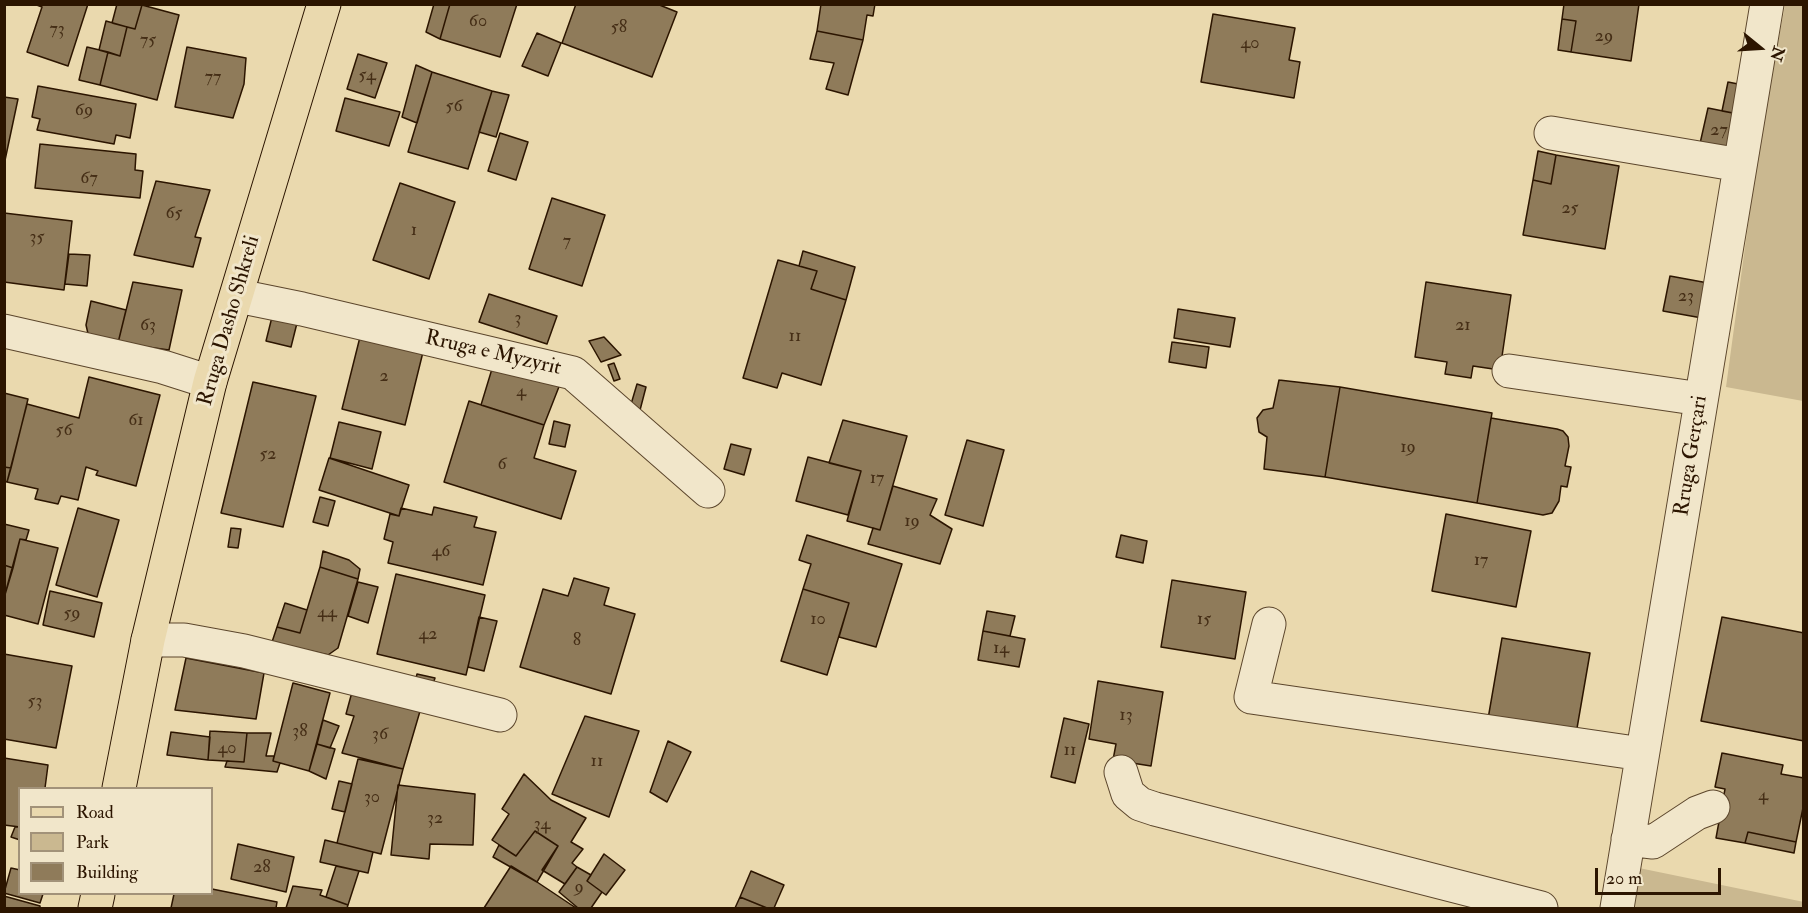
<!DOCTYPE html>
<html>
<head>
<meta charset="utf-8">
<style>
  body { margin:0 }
  #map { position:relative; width:1808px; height:913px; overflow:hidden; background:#ead9ae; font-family:"IM FELL Double Pica",serif }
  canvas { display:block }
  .frame { position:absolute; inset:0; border:6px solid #2c1500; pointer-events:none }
  .legend { position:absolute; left:18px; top:787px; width:195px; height:108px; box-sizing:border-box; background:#f1e6ca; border:2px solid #a29279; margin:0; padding:8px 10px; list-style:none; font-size:18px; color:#2c1500 }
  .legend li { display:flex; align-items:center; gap:12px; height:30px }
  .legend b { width:30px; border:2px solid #a29279 }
  .north { position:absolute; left:1730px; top:18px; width:60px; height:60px; -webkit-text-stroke:4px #f1e6ca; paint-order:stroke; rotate:108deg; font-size:16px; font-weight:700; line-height:24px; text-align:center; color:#2c1500 }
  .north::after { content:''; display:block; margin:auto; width:21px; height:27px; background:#2c1500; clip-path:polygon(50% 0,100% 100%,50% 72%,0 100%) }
  .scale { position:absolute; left:1595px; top:868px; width:126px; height:27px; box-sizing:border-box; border:3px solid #2c1500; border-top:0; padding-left:8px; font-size:18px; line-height:21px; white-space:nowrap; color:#2c1500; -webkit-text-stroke:4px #f1e6ca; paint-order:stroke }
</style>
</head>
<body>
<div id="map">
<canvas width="1808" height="913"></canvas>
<div class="frame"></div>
<ul class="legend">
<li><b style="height:8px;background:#ead9ae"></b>Road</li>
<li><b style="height:16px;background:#cab890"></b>Park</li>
<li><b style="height:16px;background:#8f7b5a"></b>Building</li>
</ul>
<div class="north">N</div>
<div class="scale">20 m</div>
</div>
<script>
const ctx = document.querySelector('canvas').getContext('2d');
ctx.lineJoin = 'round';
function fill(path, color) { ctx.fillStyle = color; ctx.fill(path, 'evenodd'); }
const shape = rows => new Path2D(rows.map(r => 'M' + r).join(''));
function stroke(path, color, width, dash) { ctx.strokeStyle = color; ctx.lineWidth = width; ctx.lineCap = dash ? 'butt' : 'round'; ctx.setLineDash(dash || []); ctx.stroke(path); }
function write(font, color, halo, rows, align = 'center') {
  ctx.font = font + ' "IM FELL Double Pica",serif'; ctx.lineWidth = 6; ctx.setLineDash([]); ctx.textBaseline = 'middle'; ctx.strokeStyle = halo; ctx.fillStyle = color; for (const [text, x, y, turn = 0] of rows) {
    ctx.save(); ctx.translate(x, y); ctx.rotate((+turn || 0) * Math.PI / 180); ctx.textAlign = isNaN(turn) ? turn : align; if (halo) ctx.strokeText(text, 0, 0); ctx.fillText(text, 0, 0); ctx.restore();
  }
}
fill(shape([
  [1785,5,1803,5,1803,401,1726,387,1759,144],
  [1639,868,1804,902,1803,908,1631,908]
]), '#cab890');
const building = shape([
  [34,4,88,4,68,66,27,52,42,7,34,4],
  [117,4,142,5,135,29,112,23,117,4],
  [434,4,450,4,440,39,426,32,434,4],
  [450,4,517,4,500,57,440,39,450,4],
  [576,4,657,4,677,12,652,77,562,43,576,4],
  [821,4,875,4,873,16,867,15,863,40,817,31,821,4],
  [1564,4,1639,4,1631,61,1571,52,1576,21,1562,19,1564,4],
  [142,5,179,15,157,100,100,85,108,52,120,56,127,27,135,29,142,5],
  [1213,14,1295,28,1289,60,1300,62,1294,98,1201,82,1213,14],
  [1562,19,1576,21,1571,52,1558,50,1562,19],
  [106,21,127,27,120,56,99,50,106,21],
  [817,31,863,40,848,95,826,89,834,63,810,59,817,31],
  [537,33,561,43,548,76,522,66,537,33],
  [87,47,108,52,100,85,79,80,87,47],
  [187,47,246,58,244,84,233,118,175,107,187,47],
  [358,54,387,63,375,98,347,89,358,54],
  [416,65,432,72,417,123,402,117,416,65],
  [432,72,492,91,468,169,408,152,432,72],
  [1728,82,1743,85,1738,114,1722,111,1728,82],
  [38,86,136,104,130,138,116,135,114,144,37,130,40,119,32,117,38,86],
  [492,91,509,95,496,137,479,132,492,91],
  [4,97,18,99,4,165,4,97],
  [345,98,400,112,389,146,336,131,345,98],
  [1708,108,1738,114,1730,152,1699,148,1708,108],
  [500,133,528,142,516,180,488,171,500,133],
  [40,144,136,154,135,170,143,171,140,198,35,188,40,144],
  [1538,151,1556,155,1551,184,1533,180,1538,151],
  [1556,155,1619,166,1605,249,1523,235,1533,180,1551,184,1556,155],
  [156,181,210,190,195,237,201,238,193,267,134,255,156,181],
  [400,183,455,202,429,279,373,260,400,183],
  [552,198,605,215,582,286,529,269,552,198],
  [4,213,72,221,64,290,4,282,4,213],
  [803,251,855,267,846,300,811,289,817,271,799,266,803,251],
  [69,254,90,255,87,286,65,284,69,254],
  [778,260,817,271,811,289,846,300,821,385,782,373,777,388,743,378,778,260],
  [1670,276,1708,283,1702,318,1663,311,1670,276],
  [133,282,182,290,169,350,118,343,133,282],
  [1426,282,1511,295,1500,370,1473,366,1471,378,1445,374,1447,362,1415,357,1426,282],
  [489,294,557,316,547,344,479,322,489,294],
  [91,301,126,310,118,343,89,338,86,325,91,301],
  [1178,309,1235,318,1230,347,1174,338,1178,309],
  [272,317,297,323,291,347,266,341,272,317],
  [362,329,425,344,405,425,342,409,362,329],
  [604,337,621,355,601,362,589,341,604,337],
  [1172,342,1209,347,1206,368,1169,362,1172,342],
  [495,359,562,379,544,425,481,405,495,359],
  [614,363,620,379,614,381,608,365,614,363],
  [89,377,160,395,136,486,96,475,98,471,86,467,78,500,61,496,58,504,35,499,38,489,7,482,27,404,79,418,89,377],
  [1279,380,1340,387,1325,477,1264,469,1267,437,1259,432,1257,418,1263,410,1273,408,1279,380],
  [253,382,316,396,283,527,221,513,253,382],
  [637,384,646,387,639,414,629,411,637,384],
  [1340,387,1492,413,1477,503,1325,477,1340,387],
  [4,393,28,399,11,468,4,467,4,393],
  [469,401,544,425,534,458,576,471,561,519,444,482,469,401],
  [1491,418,1557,429,1563,431,1568,437,1569,446,1565,466,1571,467,1567,487,1561,486,1559,501,1552,513,1543,515,1477,503,1491,418],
  [843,420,907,436,880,530,847,521,861,471,829,463,843,420],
  [554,421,570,425,565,447,549,444,554,421],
  [339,422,381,432,372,469,330,458,339,422],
  [967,440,1004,450,983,526,945,515,967,440],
  [731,444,751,449,744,475,724,469,731,444],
  [808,457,861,471,848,515,796,501,808,457],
  [329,458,409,485,399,516,319,490,329,458],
  [4,467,11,468,7,482,4,481,4,467],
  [893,486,937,499,930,515,952,529,940,564,868,544,873,528,880,530,893,486],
  [320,497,335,501,328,526,313,522,320,497],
  [434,507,477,517,474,527,496,532,483,585,388,563,393,542,384,539,390,514,399,516,401,508,432,515,434,507],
  [78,508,119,520,97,597,56,585,78,508],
  [1446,514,1531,531,1516,607,1432,591,1446,514],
  [4,524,29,530,26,540,20,539,13,568,4,565,4,524],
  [231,528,241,529,238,548,228,547,231,528],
  [807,535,902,564,876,647,839,637,849,603,803,589,811,564,799,560,807,535],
  [1121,535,1147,541,1143,563,1116,557,1121,535],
  [20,539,58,548,38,624,4,615,4,598,20,539],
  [323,551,349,560,360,569,358,579,320,567,323,551],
  [4,565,13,568,4,598,4,565],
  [320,567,358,579,338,648,328,655,272,642,277,627,300,633,320,567],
  [396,574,485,595,466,675,377,654,396,574],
  [574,578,609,588,604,605,635,614,611,694,520,667,543,589,568,596,574,578],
  [1172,580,1246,592,1235,659,1161,647,1172,580],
  [358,582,378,587,368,623,348,616,358,582],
  [803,589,849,603,827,675,781,661,803,589],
  [50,591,102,603,94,637,43,625,50,591],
  [285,603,307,610,300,633,277,627,285,603],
  [987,611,1015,616,1010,636,983,631,987,611],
  [479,617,497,621,484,671,468,667,479,617],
  [1722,617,1804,633,1804,741,1701,721,1722,617],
  [983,631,1025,639,1019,667,978,660,983,631],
  [1502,638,1590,653,1576,734,1488,719,1502,638],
  [4,654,72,666,56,748,4,739,4,654],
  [186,658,264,673,256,719,175,710,186,658],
  [417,674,435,678,432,687,415,683,417,674],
  [355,681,423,701,403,769,342,753,354,716,346,714,355,681],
  [1098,681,1163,692,1151,766,1113,760,1116,744,1089,739,1098,681],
  [293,683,330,693,309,771,273,761,293,683],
  [585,716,639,731,609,817,552,794,585,716],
  [1064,718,1089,724,1075,783,1051,777,1064,718],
  [323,720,339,726,330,748,317,744,323,720],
  [210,731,247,733,244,762,208,760,210,731],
  [171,732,210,737,208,760,167,755,171,732],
  [247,733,271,733,266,756,274,756,273,761,280,763,277,772,225,767,227,761,244,762,247,733],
  [668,741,691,752,667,802,650,792,668,741],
  [317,744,335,749,326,779,309,771,317,744],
  [1722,753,1783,765,1781,774,1804,778,1804,803,1796,842,1748,832,1745,843,1716,838,1725,789,1715,787,1722,753],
  [4,758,48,765,45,788,20,788,20,827,4,825,4,758],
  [358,759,403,769,381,854,337,843,358,759],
  [524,774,551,800,586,818,571,842,583,849,572,863,577,867,565,884,542,870,558,846,535,831,516,856,492,840,509,814,502,809,524,774],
  [339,781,352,784,345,812,332,809,339,781],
  [398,785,475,794,473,845,430,844,429,859,391,855,398,785],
  [15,827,20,827,20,840,11,837,15,827],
  [535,831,558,846,537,882,493,857,499,845,516,856,535,831],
  [1748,832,1796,842,1794,853,1745,843,1748,832],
  [325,840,373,852,368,873,320,862,325,840],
  [238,844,294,857,286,892,231,879,238,844],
  [604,854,625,870,606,895,587,881,604,854],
  [336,866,359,871,348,905,326,897,336,866],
  [511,866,537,882,576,908,484,908,511,866],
  [577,867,591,875,587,881,602,892,591,908,578,908,559,892,577,867],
  [11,868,20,870,20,894,43,894,40,903,4,893,11,868],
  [751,871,784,885,774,908,767,908,740,897,751,871],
  [293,886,322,890,320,895,348,905,347,908,286,908,293,886],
  [212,889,277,902,276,908,171,908,174,894,212,894,212,889],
  [4,896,40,906,40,908,4,908,4,896],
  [740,897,767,908,735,908,740,897]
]);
fill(building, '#8f7b5a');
stroke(building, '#2c1500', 1.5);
const minor = shape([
  [1551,133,1740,165],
  [238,296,302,309,573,373,708,491],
  [4,331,163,367,210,382],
  [1509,371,1701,399],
  [1269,624,1251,697,1642,754],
  [148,640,184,640,244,651,500,715],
  [1121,772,1128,794,1140,804,1155,809,1541,908],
  [1628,839,1653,842,1697,813,1713,807],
  [1617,908,1767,4]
]);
const major = shape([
  [119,788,148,640,210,382,324,4],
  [95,908,98,894]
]);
stroke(minor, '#5c462c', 35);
stroke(major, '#2c1500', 35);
stroke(minor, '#f1e6ca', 33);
stroke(major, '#ead9ae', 33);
write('18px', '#452e16', null, [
  ["60",478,22],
  ["58",619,28],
  ["73",57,30],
  ["29",1604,37],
  ["75",148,41],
  ["40",1250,44],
  ["54",367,76],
  ["77",213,78],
  ["56",454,107],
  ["69",84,111],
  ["27",1719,131],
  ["67",89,179],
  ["25",1570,209],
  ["65",174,214],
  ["1",414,231],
  ["35",37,238],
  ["7",567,242],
  ["23",1686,297],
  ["3",518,319],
  ["63",148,326],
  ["21",1463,326],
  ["11",795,337],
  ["2",384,377],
  ["4",521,392],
  ["61",136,421],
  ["56",64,431],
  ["19",1408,448],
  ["52",268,455],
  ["6",502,465],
  ["17",877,479],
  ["19",912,522],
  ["46",441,552],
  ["17",1481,561],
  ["44",327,613],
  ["59",72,614],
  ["10",818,620],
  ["15",1204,620],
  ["42",428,635],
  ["8",577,641],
  ["14",1001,649],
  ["53",35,702],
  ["13",1126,716],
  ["38",300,732],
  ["36",380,735],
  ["40",227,749],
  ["11",1070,751],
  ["11",597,762],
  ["4",1763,796],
  ["30",372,798],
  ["32",435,819],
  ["34",542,825],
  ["28",262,868],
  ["9",579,888]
]);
write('21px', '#2c1500', '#f1e6ca', [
  ["Rruga Dasho Shkreli",230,321,-74],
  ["Rruga e Myzyrit",493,354,13],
  ["Rruga Gerçari",1692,456,-81]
]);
</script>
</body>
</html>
